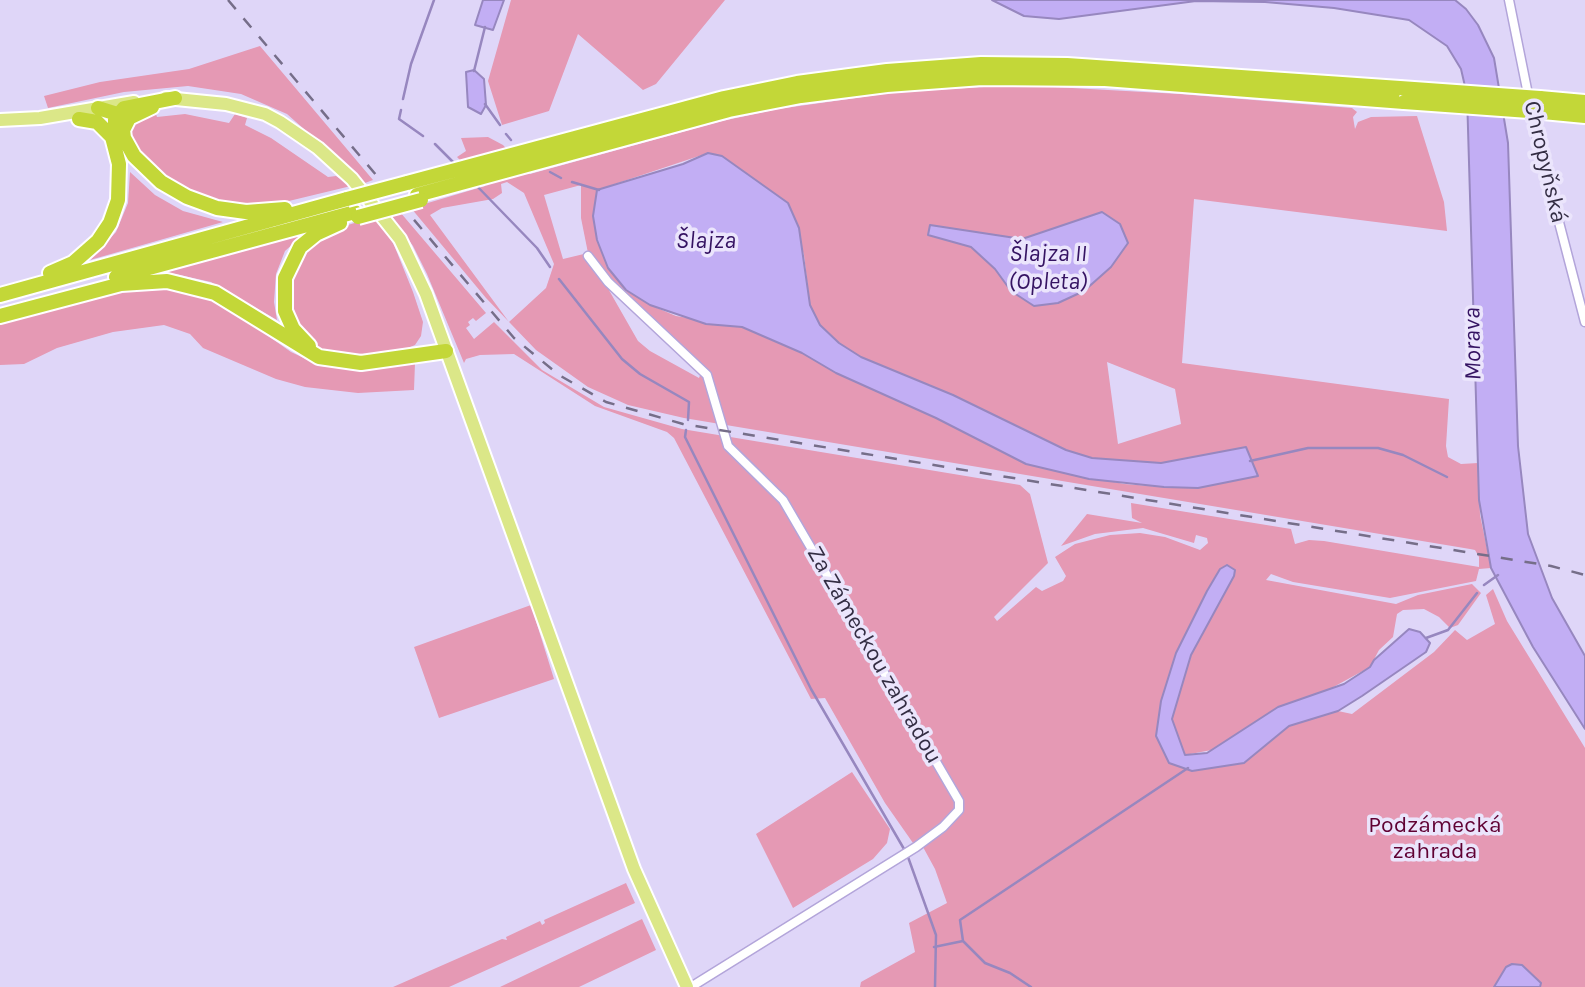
<!DOCTYPE html>
<html>
<head>
<meta charset="utf-8">
<style>
  body { margin:0 }
  canvas { display:block; background:#dfd6f8 }
</style>
</head>
<body>
<canvas width="1585" height="987"></canvas>
<script>
const ctx = document.querySelector('canvas').getContext('2d');
ctx.lineJoin = 'round';
function fill(path, color) { ctx.fillStyle = color; ctx.fill(path, 'evenodd'); }
const shape = rows => new Path2D(rows.map(r => 'M' + r).join(''));
function stroke(path, color, width, dash) { ctx.strokeStyle = color; ctx.lineWidth = width; ctx.lineCap = dash ? 'butt' : 'round'; ctx.setLineDash(dash || []); ctx.stroke(path); }
function write(font, color, halo, rows, align = 'center') {
  ctx.font = font + ' Karla,sans-serif'; ctx.lineWidth = 7; ctx.setLineDash([]); ctx.textBaseline = 'middle'; ctx.strokeStyle = halo; ctx.fillStyle = color; for (const [text, x, y, turn = 0] of rows) {
    ctx.save(); ctx.translate(x, y); ctx.rotate((+turn || 0) * Math.PI / 180); ctx.textAlign = isNaN(turn) ? turn : align; if (halo) ctx.strokeText(text, 0, 0); ctx.fillText(text, 0, 0); ctx.restore();
  }
}
fill(shape([
  [511,0,725,0,656,84,643,90,578,34,549,111,502,125,488,81],
  [260,46,373,180,365,183,287,114,241,94,188,86,124,92,48,108,44,96,100,82,189,69],
  [1018,85,1180,94,1352,108,1357,112,1353,117,1355,129,1358,122,1371,117,1417,116,1444,202,1447,231,1194,199,1182,363,1449,399,1446,446,1448,457,1461,464,1478,463,1480,515,1491,568,1479,569,1476,581,1390,598,1293,582,1271,574,1266,580,1396,604,1418,595,1472,584,1481,593,1458,625,1450,628,1439,617,1424,609,1403,610,1397,614,1393,637,1379,650,1370,667,1222,748,1185,755,1172,719,1191,655,1234,576,1227,565,1156,736,1192,771,1244,763,1289,726,1338,711,1352,714,1434,652,1455,630,1467,640,1495,624,1486,595,1493,589,1507,621,1585,748,1585,987,860,987,861,982,915,952,909,923,947,903,935,869,923,847,913,843,885,803,825,698,811,699,674,438,667,432,595,406,514,354,480,355,466,359,464,363,427,274,413,246,391,215,400,212,486,313,476,321,473,318,468,322,470,325,466,328,474,339,494,322,542,370,604,407,682,429,1020,485,1030,494,1048,563,994,617,997,621,1036,587,1042,591,1063,581,1066,576,1055,557,1075,544,1110,535,1140,533,1165,537,1200,550,1208,543,1207,538,1196,535,1194,543,1143,528,1095,534,1061,546,1087,514,1142,523,1132,518,1131,503,1291,529,1295,544,1309,540,1324,541,1479,567,1479,557,1475,550,1470,549,684,418,628,405,588,387,536,350,486,298,411,208,485,186,457,157,466,151,461,138,488,137,503,145,530,174,722,121,778,109,898,92],
  [708,153,722,156,788,203,804,255,810,305,820,325,839,343,861,357,953,395,1066,450,1092,458,1161,463,1246,448,1257,476,1198,488,1164,487,1124,484,1026,464,936,418,836,373,802,353,742,327,676,316,650,305,626,290,593,216,597,190],
  [507,182,524,193,554,264,546,288,509,322,430,215,442,208,493,199,502,193,501,184],
  [581,185,581,218,588,253,563,259,544,195],
  [1102,213,1011,291,995,269,971,247,930,225,1022,239],
  [606,285,701,373,699,378,650,351,638,341],
  [1107,362,1175,389,1181,424,1118,444],
  [155,111,157,117,185,114,229,123,235,114,247,118,245,125,271,138,328,177,336,176,351,186,264,207,232,206,198,197,166,181,138,149,131,132,132,124],
  [130,172,155,195,183,211,223,222,90,260,116,232,128,203],
  [377,216,394,245,413,292,423,322,421,336,415,345,401,351,374,355,335,354,318,348,309,341,291,317,287,291,300,253,335,229],
  [304,234,285,251,276,274,274,302,277,320,211,282,166,272],
  [164,287,223,304,291,352,321,366,351,369,415,363,414,390,358,393,305,387,276,379,203,348,190,334,164,325,113,332,57,348,24,364,0,365,0,321,115,290],
  [531,605,554,679,439,718,414,647],
  [852,772,890,829,887,843,873,859,793,908,756,834],
  [626,883,635,903,449,987,393,987,502,939,507,940,506,937,540,921,542,925,545,923,544,920],
  [642,919,656,950,579,987,500,987]
]), '#e599b4');
const water = shape([
  [483,0,504,0,493,30,475,25,483,0],
  [992,0,1455,0,1466,9,1478,25,1494,58,1508,143,1518,446,1528,534,1552,598,1585,656,1585,729,1533,647,1491,568,1479,500,1467,95,1461,69,1447,46,1409,20,1334,8,1265,2,1196,1,1059,19,1024,16,992,0],
  [474,70,484,79,486,105,481,114,468,107,466,72,474,70],
  [708,153,722,156,788,203,799,228,810,305,820,325,839,343,861,357,953,395,1066,450,1092,458,1161,463,1246,447,1258,476,1198,488,1164,487,1089,479,1026,464,936,418,836,373,802,353,742,327,706,324,650,305,626,290,608,268,597,240,593,216,597,190,683,164,708,153],
  [1102,212,1120,224,1128,243,1111,267,1084,291,1058,303,1034,306,1011,291,995,269,971,247,928,235,930,225,1022,239,1102,212],
  [1227,565,1235,570,1234,576,1191,655,1172,719,1185,755,1207,753,1278,707,1344,684,1370,667,1374,660,1409,629,1420,632,1430,643,1426,652,1362,696,1338,711,1289,726,1244,763,1192,771,1169,763,1156,736,1161,701,1176,653,1207,591,1220,569,1227,565],
  [1512,964,1522,965,1541,983,1540,987,1494,987,1506,967,1512,964]
]);
fill(water, '#c2aef4');
stroke(water, '#9787bf', 2);
stroke(shape([
  [474,71,485,27],
  [403,99,411,64,434,0],
  [485,104,500,125],
  [401,110,399,119,423,136],
  [506,134,511,140],
  [435,144,455,164],
  [550,172,561,178],
  [572,182,599,190],
  [474,183,537,248,550,267],
  [559,279,622,359,640,374,689,402,688,420],
  [686,430,685,437,811,689,904,849],
  [1250,461,1308,448,1378,448,1403,455,1447,477],
  [1484,585,1498,575],
  [1426,638,1448,630,1477,593],
  [908,857,936,935,935,987],
  [963,941,960,920,1188,768],
  [934,947,963,941,985,963,1010,973,1031,987]
]), '#9787bf', 2.5);
const minor = shape([
  [1509,0,1536,134,1585,322],
  [588,256,608,282,707,375,728,446,783,500,959,801,959,810,943,827,916,847,691,987]
]);
const primary = shape([
  [166,98,226,104,265,114,280,122,318,148,352,179,400,239,426,294,634,869,687,987],
  [0,120,40,118,134,102]
]);
const motorway = shape([
  [1540,98,1585,102],
  [152,107,129,118,123,130,124,138,134,156,161,182,187,197,217,208,246,212,285,209],
  [98,108,114,113,120,123],
  [1543,112,1585,116],
  [115,142,115,119,124,108,175,98],
  [407,183,724,98,797,83,887,71,981,64,1067,65,1400,88],
  [417,195,729,110,801,96,887,85,982,78,1105,79,1404,102],
  [50,273,73,263,98,241,110,223,118,200,119,164,112,137,97,122,79,119],
  [116,277,355,212],
  [0,295,347,199],
  [0,316,121,284,167,281,215,293,319,357,361,363,446,351],
  [309,346,293,329,285,311,285,278,300,247,316,234,340,223]
]);
stroke(minor, '#b3a5da', 11);
stroke(primary, '#fff', 16);
stroke(motorway, '#fff', 18);
stroke(minor, '#fff', 8);
stroke(primary, '#dbe788', 12);
stroke(motorway, '#c3d738', 14);
stroke(shape([
  [228,0,514,338,559,375,606,402,683,424,1551,566,1585,575]
]), '#766e89', 2.5, [12, 12]);
const motorwayBridge = shape([
  [1400,88,1540,98],
  [1404,102,1543,112],
  [347,199,407,183],
  [358,217,421,200]
]);
stroke(motorwayBridge, '#fff', 18, []);
stroke(motorwayBridge, '#c3d738', 14);
write('23px', '#332d43', '#ebe5fc', [
  ["Chropyňská",1545,162,77],
  ["Za Zámeckou zahradou",874,655,60]
]);
write('23px', '#600133', '#ebe5fc', [
  ["Podzámecká",1435,825],
  ["zahrada",1435,851]
]);
write('italic 24px', '#351362', '#ebe5fc', [
  ["Šlajza",706,241],
  ["Šlajza II",1048,254],
  ["(Opleta)",1048,282],
  ["Morava",1473,344,-91]
]);
</script>
</body>
</html>
